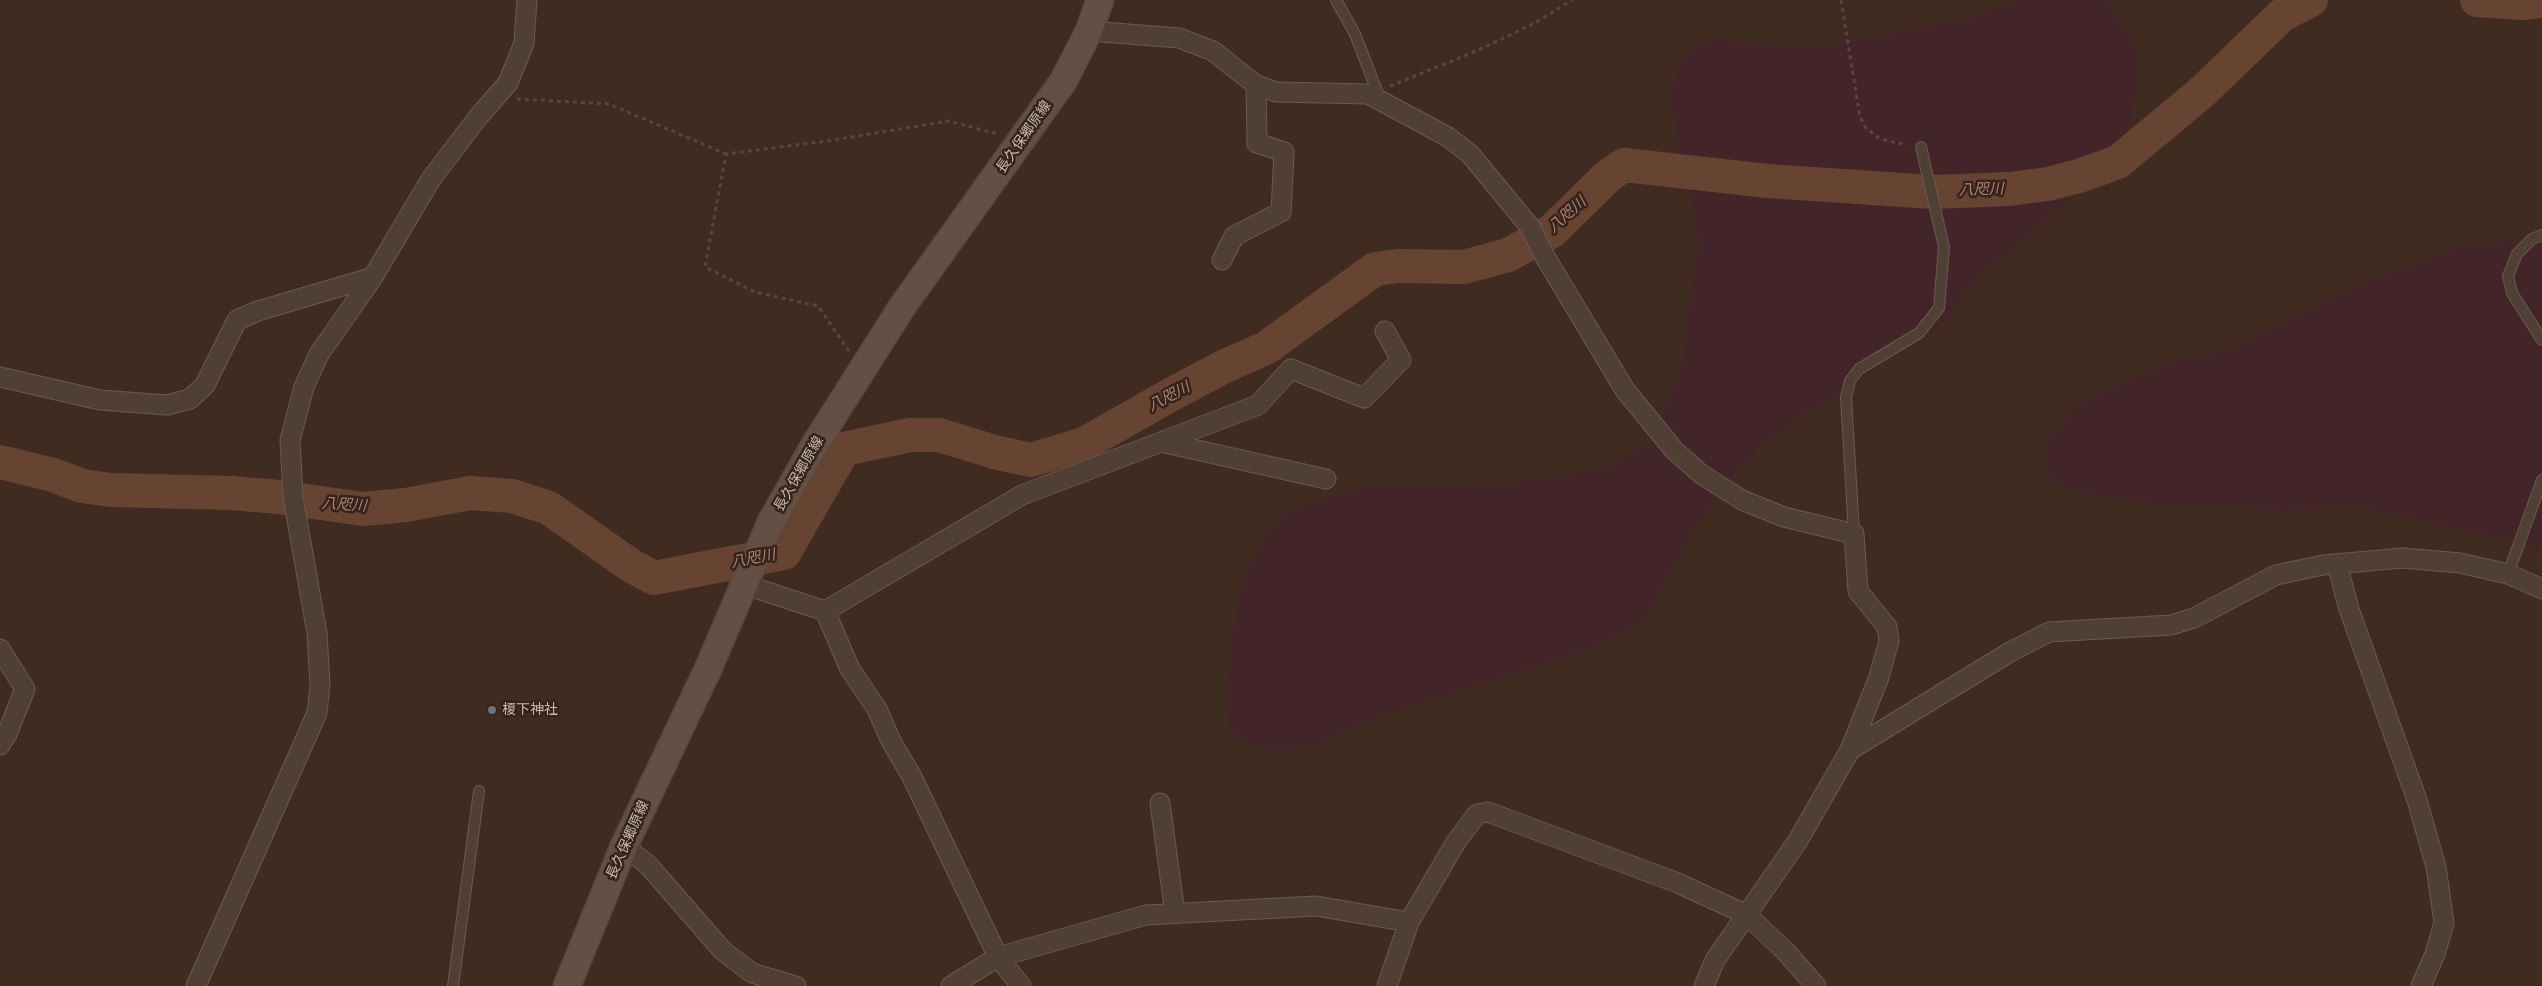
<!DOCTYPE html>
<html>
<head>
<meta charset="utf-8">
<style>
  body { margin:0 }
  canvas { display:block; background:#402b21 }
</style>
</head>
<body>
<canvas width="2542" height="986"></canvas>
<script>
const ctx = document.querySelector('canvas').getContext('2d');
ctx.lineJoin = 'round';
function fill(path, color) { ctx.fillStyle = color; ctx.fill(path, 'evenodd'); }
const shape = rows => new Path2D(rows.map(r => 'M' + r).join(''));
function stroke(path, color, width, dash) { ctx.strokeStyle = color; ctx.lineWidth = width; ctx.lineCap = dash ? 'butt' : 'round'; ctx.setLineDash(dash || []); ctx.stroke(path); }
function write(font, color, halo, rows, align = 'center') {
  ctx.font = font + ' Karla,"Noto Sans JP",sans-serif'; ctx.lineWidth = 5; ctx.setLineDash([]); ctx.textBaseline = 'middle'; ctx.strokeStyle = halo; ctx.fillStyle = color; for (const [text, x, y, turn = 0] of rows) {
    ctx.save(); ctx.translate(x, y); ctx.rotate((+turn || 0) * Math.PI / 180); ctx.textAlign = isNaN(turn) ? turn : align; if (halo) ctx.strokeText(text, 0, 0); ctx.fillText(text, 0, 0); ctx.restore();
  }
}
fill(shape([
  [2017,0,2105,0,2134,43,2139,81,2128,128,2101,172,2021,243,1976,277,1937,332,1898,345,1877,361,1850,390,1809,411,1758,449,1728,482,1692,533,1645,618,1598,646,1379,717,1303,749,1275,751,1245,741,1229,728,1228,693,1231,644,1241,588,1261,546,1279,518,1319,499,1370,486,1434,488,1510,483,1567,476,1613,466,1654,441,1682,368,1699,240,1682,159,1671,98,1677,72,1688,51,1715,40,1784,48,1822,48,1974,17],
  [2514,240,2542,244,2542,548,2357,506,2280,511,2227,506,2160,504,2079,492,2050,479,2047,442,2075,408,2125,382,2177,361,2226,352,2342,292,2465,245]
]), '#432429');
stroke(shape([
  [2477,0,2522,3,2542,1],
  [0,462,53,475,82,486,111,490,232,493,278,497,363,509,406,505,470,493,512,496,549,508,630,565,654,578,784,553,844,449,910,435,939,435,998,453,1031,460,1084,444,1174,393,1225,366,1266,348,1375,269,1398,266,1464,267,1508,255,1552,231,1608,176,1624,165,1768,181,1933,192,2009,189,2048,184,2079,176,2118,162,2201,93,2282,15,2311,0]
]), '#674431', 34);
const lane = shape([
  [1336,0,1355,34,1377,91],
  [2542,235,2532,239,2517,254,2508,276,2512,293,2542,340],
  [1854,534,1846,397,1850,381,1859,369,1919,333,1939,308,1944,247,1921,147],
  [2508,574,2542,480],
  [453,986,479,791]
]);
const street = shape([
  [1089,31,1179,38,1213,51,1256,85,1276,92,1368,94,1448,137,1470,154,1530,227,1544,255,1625,390,1674,450,1701,474,1742,500,1784,517,1854,534,1858,591,1887,627,1889,641,1879,677,1850,750],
  [1222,260,1234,236,1281,212,1284,152,1257,143,1256,85],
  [0,377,100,400,167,405,190,399,205,385,237,320,258,311,373,277],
  [1161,442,1326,479],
  [2337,564,2349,609,2417,800,2436,867,2444,923,2435,954,2421,986],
  [743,584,825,611,850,669,877,709,891,741,912,777,998,957,1021,986],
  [825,611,1022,495,1258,405,1291,369,1364,398,1401,360,1385,331],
  [0,649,25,689,7,734,0,745],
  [1160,803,1175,914],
  [624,846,648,865,723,951,752,973,796,986],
  [196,986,317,713,320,685,317,633,293,497,290,440,304,387,319,354,373,277,431,179,479,116,508,83,524,43,527,0],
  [951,986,998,957,1146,915,1316,906,1409,922],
  [1387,986,1409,922,1456,842,1477,814,1488,812,1678,883,1747,915,1786,952,1816,986],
  [1704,986,1715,960,1797,842,1850,750,2010,652,2049,632,2171,625,2194,618,2276,575,2323,565,2403,558,2460,563,2508,574,2542,589]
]);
const secondary = shape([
  [567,986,624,846,708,669,771,522,814,446,902,307,1064,80,1089,31,1100,0]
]);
stroke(lane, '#6a5a50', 12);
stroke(street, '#6a5a50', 21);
stroke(secondary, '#58483e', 29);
stroke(shape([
  [1841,0,1860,117,1866,128,1880,139,1907,145],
  [1390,86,1474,52,1533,24,1572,0],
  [517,99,609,104,726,154],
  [849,351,818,306,755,292,705,267,726,154,834,140,948,121,998,134]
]), '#5e4145', 3, [4, 4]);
stroke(lane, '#4f3f35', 10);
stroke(street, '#4f3f35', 19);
stroke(secondary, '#634f43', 26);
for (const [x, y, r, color] of [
  [492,710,5,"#6b7280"]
]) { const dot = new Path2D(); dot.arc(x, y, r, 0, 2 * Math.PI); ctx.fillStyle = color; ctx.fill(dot); stroke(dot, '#34241b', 2); }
write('14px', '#cbbbb1', '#34241b', [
  ["長久保郷原線",1024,137,-55],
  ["長久保郷原線",799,474,-60],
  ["長久保郷原線",628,840,-66]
]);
write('14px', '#cbbbb1', '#34241b', [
  ["榎下神社",502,710]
], 'left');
write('italic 15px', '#b1846f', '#34241b', [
  ["八咫川",1981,190,-2],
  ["八咫川",1567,215,-42],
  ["八咫川",1169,397,-28],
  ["八咫川",344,505,4],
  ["八咫川",753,559,-11]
]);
</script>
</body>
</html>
